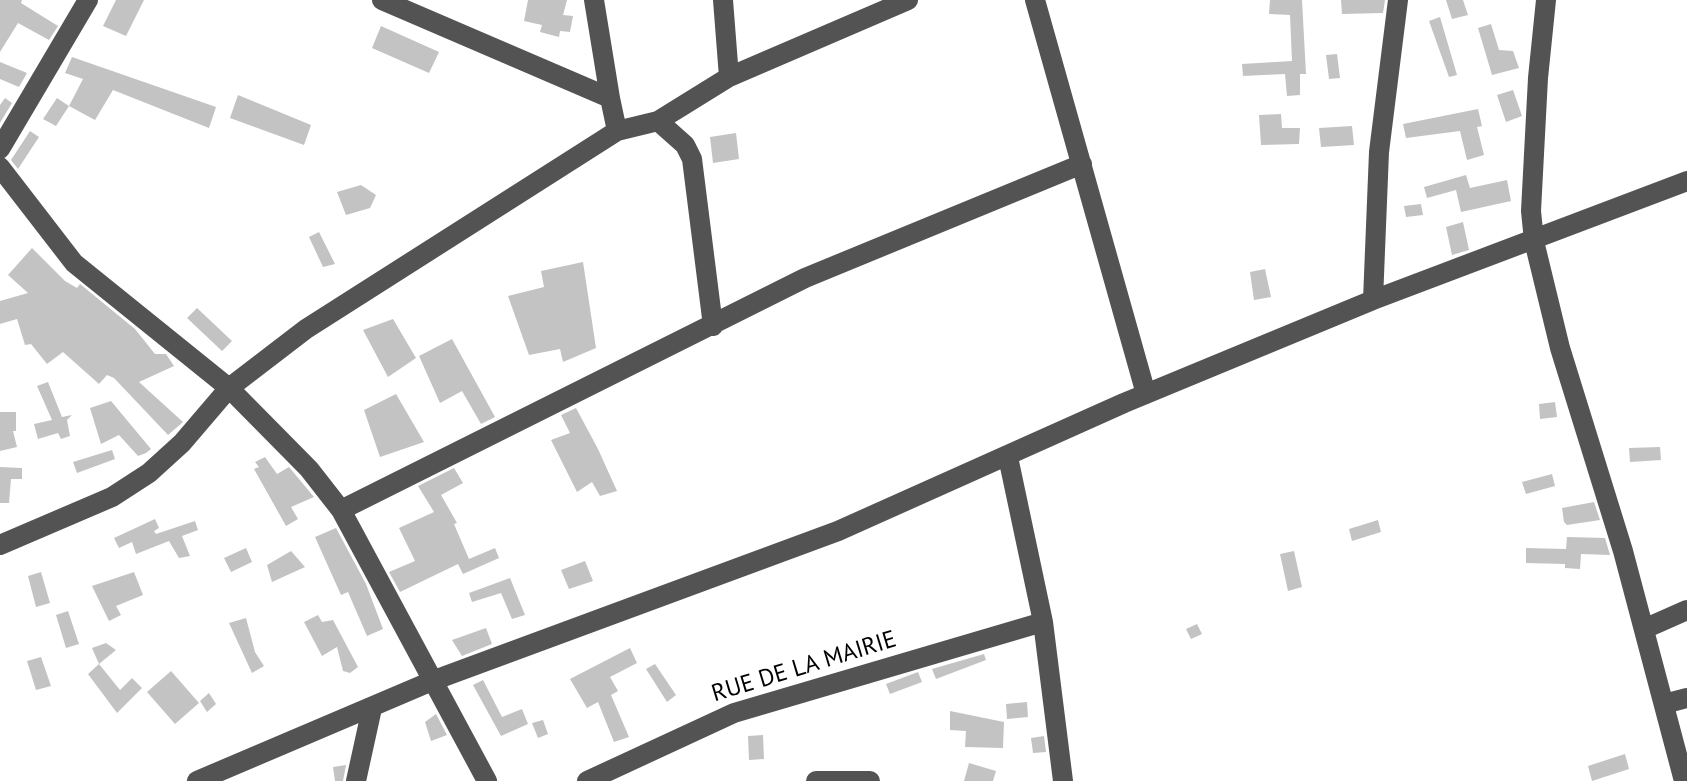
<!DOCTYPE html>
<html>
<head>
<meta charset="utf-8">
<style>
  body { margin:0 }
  canvas { display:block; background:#fff }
</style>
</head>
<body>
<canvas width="1687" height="781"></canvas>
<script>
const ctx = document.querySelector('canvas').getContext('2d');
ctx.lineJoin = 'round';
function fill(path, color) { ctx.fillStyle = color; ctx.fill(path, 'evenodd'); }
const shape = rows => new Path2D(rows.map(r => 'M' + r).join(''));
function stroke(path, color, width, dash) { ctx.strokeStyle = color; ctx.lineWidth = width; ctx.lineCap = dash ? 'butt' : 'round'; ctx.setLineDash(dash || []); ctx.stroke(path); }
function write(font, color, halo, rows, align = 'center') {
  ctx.font = font + ' "PT Sans",sans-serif'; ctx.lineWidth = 6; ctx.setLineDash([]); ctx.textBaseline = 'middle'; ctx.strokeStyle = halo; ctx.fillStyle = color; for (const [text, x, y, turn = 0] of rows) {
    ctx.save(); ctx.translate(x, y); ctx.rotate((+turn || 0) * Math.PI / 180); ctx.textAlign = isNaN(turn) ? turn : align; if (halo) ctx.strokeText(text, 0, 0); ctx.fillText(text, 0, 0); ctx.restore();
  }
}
fill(shape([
  [0,0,22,0,21,3,58,26,49,40,18,23,0,52],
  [116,0,144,0,126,36,103,26],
  [528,0,567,0,563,15,573,16,570,32,560,31,559,37,540,32,542,25,524,21],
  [1270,0,1302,0,1306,74,1300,74,1300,95,1287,96,1285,74,1243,76,1242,64,1292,61,1290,15,1269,14],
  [1341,0,1385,0,1383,13,1342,14],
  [1446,0,1463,0,1468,15,1452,19],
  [1440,17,1457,75,1449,77,1429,21],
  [1491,24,1499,50,1513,51,1519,68,1492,75,1478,28],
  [381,26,439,52,429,73,372,48],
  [1337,54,1340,78,1329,79,1326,55],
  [72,57,216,107,209,128,113,90,95,120,69,106,83,79,65,73],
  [0,62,27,73,19,87,0,79],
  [1513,90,1522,116,1506,122,1497,95],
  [238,95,311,125,304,145,230,118],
  [5,98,12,103,0,123,0,105],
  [57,98,69,106,56,126,43,119],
  [1478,109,1482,126,1477,127,1484,155,1467,160,1460,131,1406,138,1403,124],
  [1281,114,1282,128,1300,128,1299,144,1261,145,1259,115],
  [1352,126,1354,145,1321,147,1319,128],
  [30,131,39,137,18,169,11,160],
  [736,133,739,159,713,163,710,137],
  [1466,175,1470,188,1507,180,1511,201,1461,212,1456,190,1427,198,1424,187],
  [361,185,376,195,370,208,346,215,337,192],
  [1421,204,1423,215,1406,217,1404,206],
  [1463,222,1469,250,1452,255,1446,227],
  [319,232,335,264,323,267,309,237],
  [32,248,65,281,77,288,80,284,135,329,155,354,166,354,174,366,139,382,183,422,168,435,114,378,107,375,99,384,63,352,47,364,31,344,25,345,17,319,0,324,0,301,28,293,8,275],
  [583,262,596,348,563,362,560,349,529,355,508,296,544,287,541,271],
  [1265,269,1271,297,1254,300,1250,272],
  [197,308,232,341,222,351,187,318],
  [393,319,416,358,388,377,363,330],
  [452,339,495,417,481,424,462,391,440,403,419,356],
  [48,382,62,417,72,415,67,420,70,436,61,439,58,433,38,439,34,424,52,420,37,386],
  [396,394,424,442,380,457,364,410],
  [111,401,151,449,146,453,138,456,119,435,101,444,90,408],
  [1555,402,1557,417,1540,419,1539,404],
  [576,408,598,449,617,491,600,496,592,482,577,492,551,440,570,433,561,415],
  [0,412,16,412,16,431,13,431,17,447,0,451],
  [1660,447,1661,460,1630,462,1629,448],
  [112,450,115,459,77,473,73,462],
  [265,457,277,474,289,467,314,497,291,507,298,519,286,526,254,469,259,467,255,462],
  [0,467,22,468,22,479,11,479,9,503,0,503],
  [454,468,463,483,441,495,457,523,454,524,469,559,495,548,499,558,463,574,458,564,400,592,389,572,415,561,399,528,434,512,418,486],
  [1552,474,1555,486,1526,494,1522,482],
  [1594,502,1600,520,1567,525,1564,522,1562,508],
  [155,519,159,528,154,531,156,534,195,521,198,530,182,536,190,556,179,558,169,541,136,554,132,542,119,548,114,538],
  [1378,520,1381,532,1352,541,1349,529],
  [336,528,366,584,383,629,367,636,348,592,341,595,315,537],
  [1567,537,1605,538,1610,555,1581,554,1580,569,1565,568,1565,564,1526,563,1526,548,1566,549],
  [246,548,252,562,231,572,224,558],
  [291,551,305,567,272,582,267,565],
  [1294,551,1302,587,1288,591,1280,554],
  [585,561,593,581,569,589,561,570],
  [41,572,50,603,36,607,28,576],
  [134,572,143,595,116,606,121,615,109,621,92,586],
  [510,578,525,615,512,619,501,593,472,602,469,593],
  [68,611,79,644,66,648,56,615],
  [318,615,322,622,333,620,358,667,350,673,343,671,337,647,322,656,304,622],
  [246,618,255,652,264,666,252,673,229,623],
  [1197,624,1202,634,1191,639,1186,629],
  [486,628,492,644,462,656,452,640],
  [106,643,116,650,99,664,92,648],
  [630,648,637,663,610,677,618,691,611,695,629,737,614,742,598,702,587,708,570,679],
  [984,654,986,660,936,679,932,669],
  [41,657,51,686,36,690,27,661],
  [99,664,120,690,132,678,142,688,117,713,88,674],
  [655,664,676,695,667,702,646,669],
  [171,671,199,703,175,724,147,692],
  [918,672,922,682,890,694,886,684],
  [483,680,502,717,522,709,528,724,501,736,473,685],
  [209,693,216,704,207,712,200,701],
  [1027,702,1028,717,1007,719,1006,704],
  [950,711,1004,722,1003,748,965,747,966,731,950,730],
  [436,714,447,735,431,741,425,722],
  [543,720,548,734,538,738,532,723],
  [763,735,764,759,749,760,748,736],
  [1044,736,1046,752,1033,753,1031,738],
  [1625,754,1629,769,1592,781,1588,766],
  [969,763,996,771,993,781,964,781],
  [346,765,343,781,335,781,333,767]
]), '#c3c3c3');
stroke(shape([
  [382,0,610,98,617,131],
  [594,0,610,98],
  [723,0,729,77],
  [1035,0,1146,394],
  [1546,0,1538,78,1531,211,1534,241,1560,348,1623,551,1684,781],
  [658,121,685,145,692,159,713,326],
  [0,149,88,0],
  [0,167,74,263,229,388,309,469,341,510,487,781],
  [1373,300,1379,152,1398,0],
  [1008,457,1043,622,1063,781],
  [341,510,805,278,1082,164],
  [0,545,112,497,149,473,182,443,229,388,306,329,617,131,658,121,729,77,908,0],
  [1644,629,1687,610],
  [1664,704,1687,698],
  [197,781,432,681,838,531,1124,403,1373,300,1687,181],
  [356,781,372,708],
  [587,781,734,713,1043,622],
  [816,781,870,781]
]), '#535353', 20);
write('24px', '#000', '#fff', [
  ["RUE DE LA MAIRIE",804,667,-17]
]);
</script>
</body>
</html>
